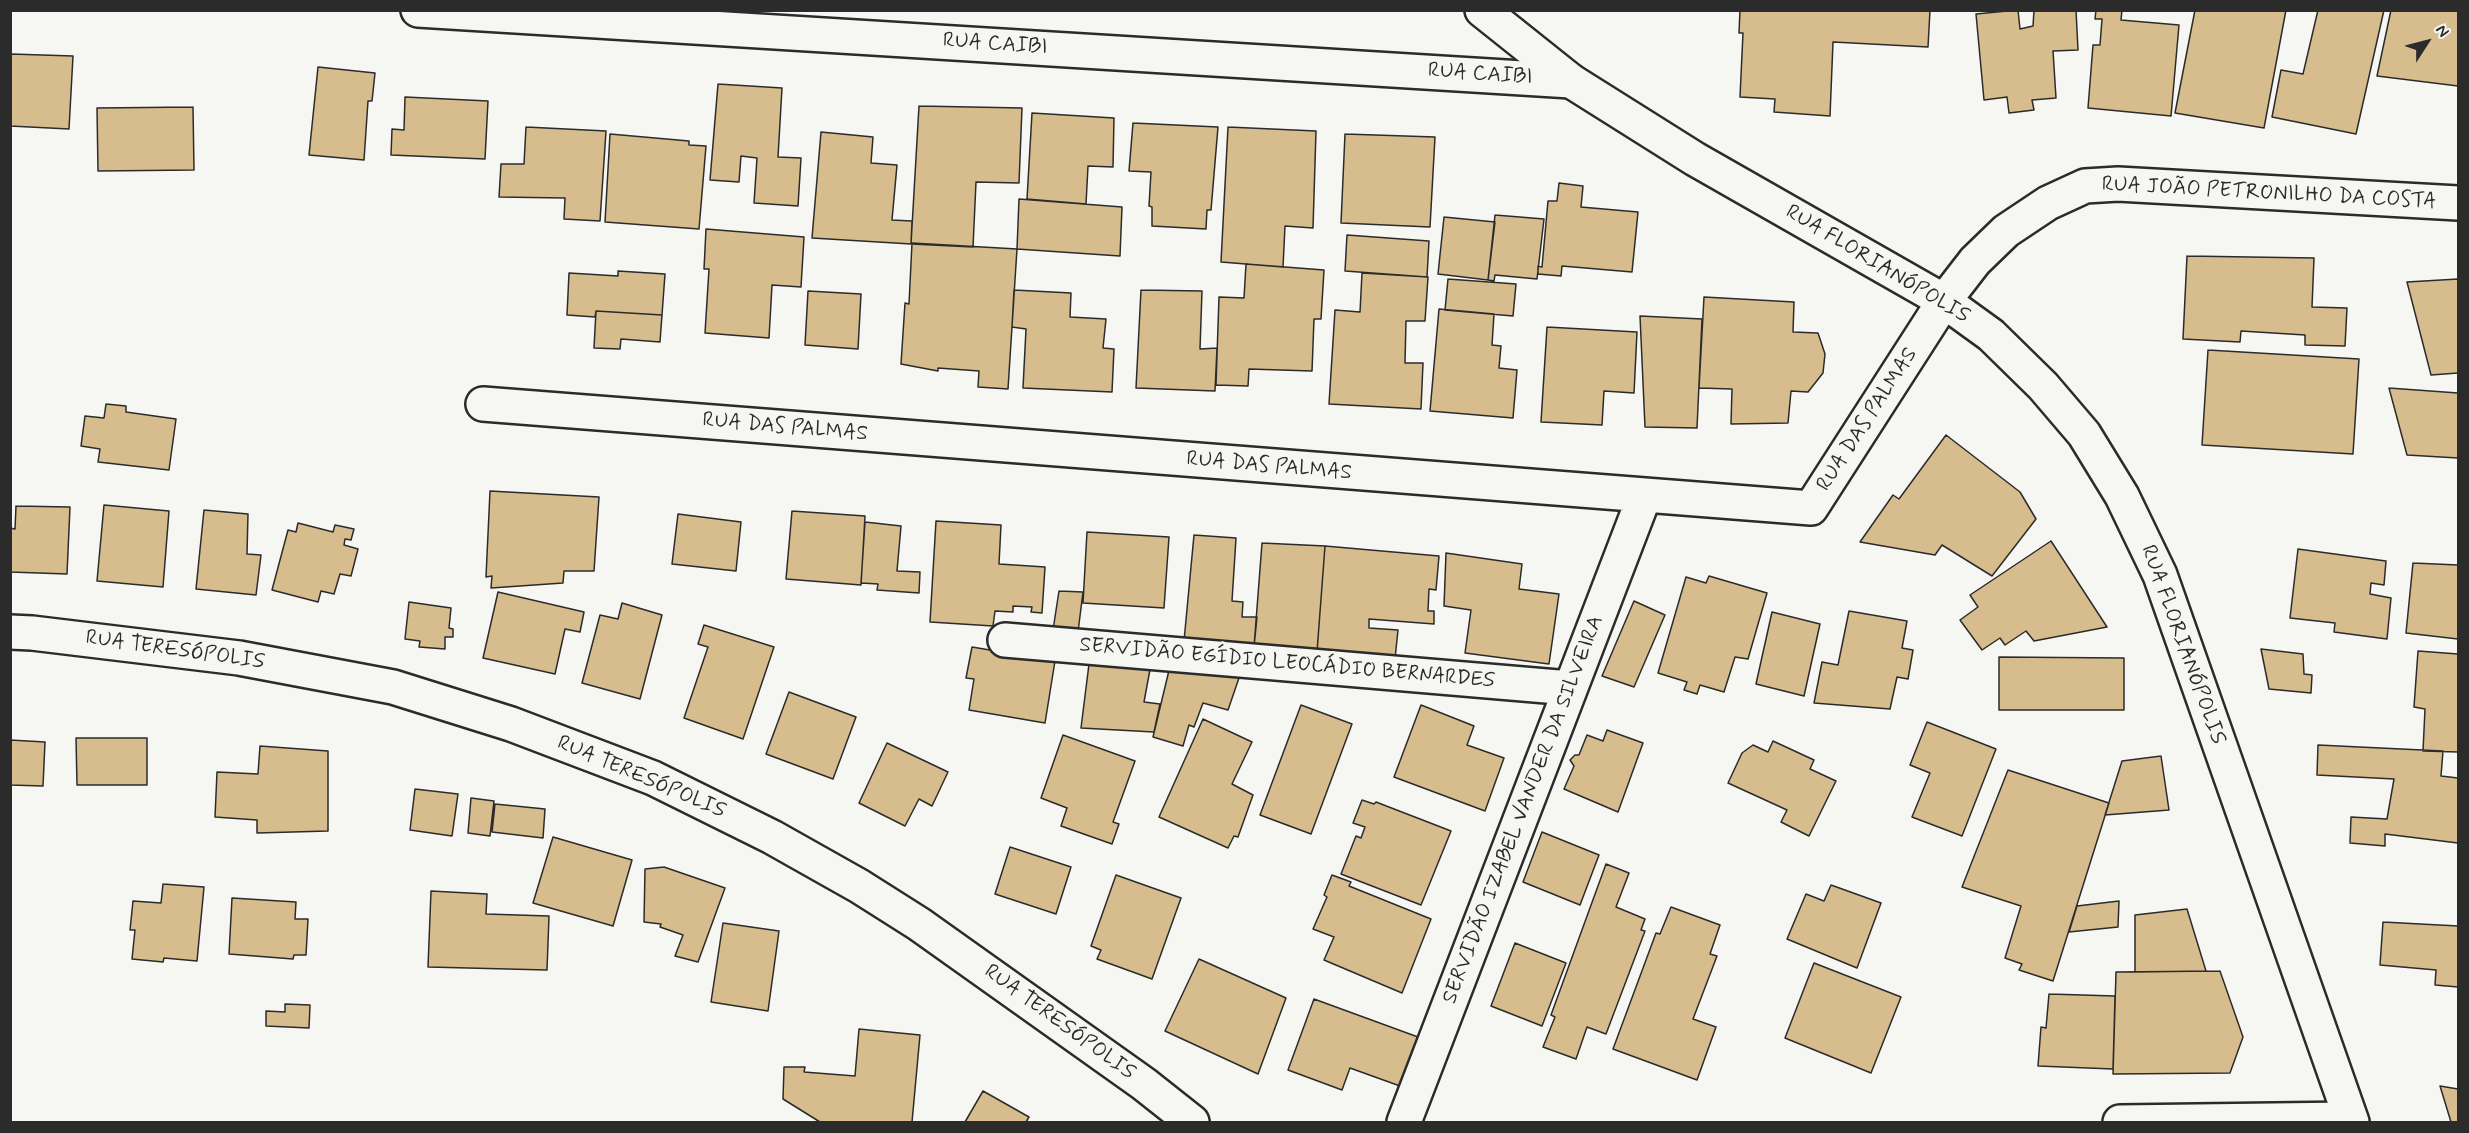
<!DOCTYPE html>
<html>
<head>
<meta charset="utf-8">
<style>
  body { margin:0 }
  #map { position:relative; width:2469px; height:1133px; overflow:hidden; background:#f6f6f2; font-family:Mynerve,sans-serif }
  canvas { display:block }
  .frame { position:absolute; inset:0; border:12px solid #2b2b2b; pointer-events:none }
  .north { position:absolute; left:2397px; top:12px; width:60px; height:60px; -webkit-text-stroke:4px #f6f6f2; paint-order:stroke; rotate:54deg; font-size:16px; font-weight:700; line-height:24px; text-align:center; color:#2b2b2b }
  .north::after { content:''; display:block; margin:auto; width:21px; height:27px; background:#2b2b2b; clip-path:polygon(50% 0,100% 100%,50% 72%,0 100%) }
</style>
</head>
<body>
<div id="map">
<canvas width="2469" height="1133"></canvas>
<div class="frame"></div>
<div class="north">N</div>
</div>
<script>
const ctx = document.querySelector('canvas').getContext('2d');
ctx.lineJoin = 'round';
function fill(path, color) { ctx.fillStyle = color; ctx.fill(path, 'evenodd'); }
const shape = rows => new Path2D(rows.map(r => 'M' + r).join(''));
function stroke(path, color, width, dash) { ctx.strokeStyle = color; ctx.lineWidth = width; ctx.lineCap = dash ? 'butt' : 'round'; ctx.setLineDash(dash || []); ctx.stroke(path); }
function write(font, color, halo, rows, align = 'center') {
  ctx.font = font + ' Mynerve,sans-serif'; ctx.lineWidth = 5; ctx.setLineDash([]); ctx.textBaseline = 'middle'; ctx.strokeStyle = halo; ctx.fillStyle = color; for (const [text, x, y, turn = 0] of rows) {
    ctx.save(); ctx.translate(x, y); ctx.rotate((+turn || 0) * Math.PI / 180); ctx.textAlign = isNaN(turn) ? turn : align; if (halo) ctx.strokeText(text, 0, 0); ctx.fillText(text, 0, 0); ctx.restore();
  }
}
const building = shape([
  [1740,10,1930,10,1928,47,1833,42,1830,116,1774,112,1775,99,1740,97,1743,33,1739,33,1740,10],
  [2018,10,2020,29,2033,26,2034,10,2076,10,2078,50,2053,51,2056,98,2032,100,2034,110,2009,113,2007,97,1984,100,1976,14,2018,10],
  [2096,10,2122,10,2121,20,2179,25,2171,116,2088,108,2093,45,2100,45,2102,19,2095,19,2096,10],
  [2195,10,2286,10,2264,128,2175,113,2195,10],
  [2318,10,2384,10,2356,134,2272,117,2281,70,2303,74,2318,10],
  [2391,10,2458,10,2458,86,2377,76,2391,10],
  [11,54,73,56,69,129,10,126,11,54],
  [318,67,375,73,372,101,368,101,364,160,309,155,318,67],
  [718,84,782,88,778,157,801,158,798,206,754,203,757,158,741,156,739,182,710,180,718,84],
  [405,97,488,101,485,159,391,155,392,129,404,130,405,97],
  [919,106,1022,108,1019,183,976,182,973,247,911,244,919,106],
  [193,107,194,170,98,171,97,108,193,107],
  [1032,113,1114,118,1113,167,1088,166,1086,204,1027,199,1032,113],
  [1133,123,1218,127,1211,210,1207,210,1206,229,1152,226,1152,207,1149,206,1151,172,1129,171,1133,123],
  [526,127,606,131,600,221,564,219,565,198,499,197,501,164,524,164,526,127],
  [1228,127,1316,131,1313,228,1285,226,1283,267,1221,262,1228,127],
  [821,132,873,137,871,163,897,165,892,220,912,221,911,244,812,238,821,132],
  [610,134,689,141,689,145,706,146,699,229,605,222,610,134],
  [1345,134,1435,137,1430,227,1341,223,1345,134],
  [1559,183,1583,186,1581,207,1638,212,1632,272,1562,266,1561,276,1538,274,1538,266,1542,267,1548,201,1557,201,1559,183],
  [1019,199,1122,207,1120,256,1017,249,1019,199],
  [1495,215,1544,219,1537,279,1495,275,1494,281,1488,280,1495,215],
  [1444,217,1495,222,1488,280,1438,274,1444,217],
  [706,229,804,237,801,287,772,285,769,338,705,333,709,269,704,269,706,229],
  [1347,235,1429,241,1427,277,1345,271,1347,235],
  [912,243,1017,249,1008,389,978,387,979,371,938,368,938,371,901,364,905,303,909,304,912,243],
  [2187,256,2314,258,2312,307,2347,308,2345,346,2305,345,2305,335,2241,331,2240,342,2183,339,2187,256],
  [1246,264,1324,270,1321,319,1314,319,1312,371,1249,369,1248,386,1216,385,1219,297,1244,298,1246,264],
  [618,271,665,274,662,315,596,311,595,317,567,315,569,273,618,276,618,271],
  [1362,273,1428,277,1425,321,1406,321,1405,363,1423,363,1421,409,1329,404,1335,310,1360,312,1362,273],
  [1448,279,1516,284,1513,316,1445,310,1448,279],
  [2458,279,2458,373,2431,375,2407,282,2458,279],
  [1014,290,1071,293,1070,317,1106,319,1103,348,1114,349,1112,392,1023,388,1026,329,1012,327,1014,290],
  [1141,290,1202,291,1200,349,1217,348,1215,391,1136,388,1141,290],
  [808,291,861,294,858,349,805,345,808,291],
  [1704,297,1794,302,1793,332,1818,333,1825,354,1823,373,1808,392,1791,391,1788,423,1731,424,1732,389,1699,388,1704,297],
  [1439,309,1494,314,1492,345,1501,346,1499,368,1517,370,1513,418,1430,411,1439,309],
  [596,311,662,315,660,342,621,339,620,349,594,348,596,311],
  [1640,316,1702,319,1697,428,1645,427,1640,316],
  [1547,327,1637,332,1634,393,1604,391,1602,425,1541,422,1547,327],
  [2208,350,2359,359,2353,454,2202,445,2208,350],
  [2389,388,2458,393,2458,458,2407,455,2389,388],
  [106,404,126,406,126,412,176,419,169,470,98,462,100,449,81,446,85,416,104,418,106,404],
  [1946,435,2020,492,2036,519,1992,576,1942,545,1935,555,1860,542,1893,495,1899,499,1946,435],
  [490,491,599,497,594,571,564,571,563,583,491,588,492,576,486,577,490,491],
  [104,505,169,511,163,587,97,581,104,505],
  [16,506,70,507,67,574,10,572,10,528,15,529,16,506],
  [204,510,248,514,247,554,261,555,256,595,196,589,204,510],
  [792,511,865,516,861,585,786,579,792,511],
  [678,514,741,522,736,571,672,564,678,514],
  [936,521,1001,525,999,564,1045,567,1042,613,1031,612,1032,607,1013,606,1013,612,995,611,993,626,930,622,936,521],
  [865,522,901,526,897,571,920,572,919,593,877,590,878,584,861,583,865,522],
  [298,523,333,532,335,525,354,529,351,540,345,539,344,545,358,549,351,576,340,574,334,594,321,591,318,602,272,590,288,530,296,532,298,523],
  [1087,532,1169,537,1164,608,1083,603,1087,532],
  [1194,535,1236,538,1232,601,1243,602,1242,617,1257,617,1254,647,1184,641,1194,535],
  [2051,541,2107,627,2034,641,2026,631,2005,645,2000,638,1982,650,1960,620,1978,607,1970,595,2051,541],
  [1262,543,1325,546,1317,652,1254,647,1262,543],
  [1325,546,1439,556,1436,590,1429,589,1428,611,1434,611,1434,624,1369,619,1369,628,1398,630,1395,659,1317,652,1325,546],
  [2298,549,2386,561,2384,585,2371,583,2370,594,2391,598,2387,639,2334,632,2335,623,2290,618,2298,549],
  [1446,553,1522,564,1519,589,1559,594,1549,664,1465,653,1471,610,1444,606,1446,553],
  [2413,563,2458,565,2458,639,2406,633,2413,563],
  [1709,576,1767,593,1748,659,1735,657,1724,692,1700,685,1697,694,1684,690,1687,682,1658,673,1686,577,1706,583,1709,576],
  [1059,591,1083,592,1078,632,1053,630,1059,591],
  [498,592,584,612,580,632,565,629,555,674,483,658,498,592],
  [1634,601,1665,615,1634,687,1602,676,1634,601],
  [409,602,451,608,449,628,453,629,453,637,445,637,445,649,419,647,420,641,405,639,409,602],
  [622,603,662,615,640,699,582,683,600,615,618,619,622,603],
  [1849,611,1907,621,1902,648,1913,650,1908,679,1897,677,1890,709,1814,703,1822,662,1838,665,1849,611],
  [1772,612,1820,624,1804,696,1756,684,1772,612],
  [704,625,774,647,743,739,684,718,708,647,698,644,704,625],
  [972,647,1055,661,1045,723,969,710,974,679,966,678,972,647],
  [2261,649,2303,654,2304,674,2312,675,2311,693,2269,689,2261,649],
  [2418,651,2458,654,2458,752,2423,751,2425,709,2414,707,2418,651],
  [1090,656,1151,664,1144,702,1160,704,1154,732,1081,728,1090,656],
  [1999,657,2124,658,2124,710,1999,710,1999,657],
  [1171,662,1239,678,1228,710,1203,703,1194,727,1189,725,1183,746,1153,737,1171,662],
  [789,692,856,717,833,779,766,754,789,692],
  [1301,705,1352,724,1311,834,1260,815,1301,705],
  [1421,705,1474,726,1467,745,1504,758,1485,811,1394,777,1421,705],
  [1203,719,1252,742,1232,784,1253,795,1238,837,1234,836,1228,848,1159,817,1203,719],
  [1927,722,1996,749,1962,836,1912,817,1930,773,1910,765,1927,722],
  [1607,730,1643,743,1618,812,1564,789,1574,766,1570,760,1575,755,1579,755,1587,735,1603,741,1607,730],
  [1063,735,1135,761,1113,822,1119,824,1112,844,1061,826,1067,808,1041,798,1063,735],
  [76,738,147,738,147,785,77,785,76,738],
  [10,740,45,742,43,786,10,785,10,740],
  [1773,741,1814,760,1810,769,1836,781,1809,836,1781,822,1787,810,1728,783,1742,753,1753,745,1768,752,1773,741],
  [887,743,948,772,932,806,919,799,905,826,859,803,887,743],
  [2318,745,2443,751,2441,776,2458,778,2458,843,2385,834,2385,846,2350,843,2351,817,2387,819,2394,779,2317,775,2318,745],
  [260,746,328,751,328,831,257,833,257,820,215,817,217,772,258,774,260,746],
  [2161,756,2169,810,2105,815,2122,761,2161,756],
  [2008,770,2109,803,2053,981,2019,970,2022,964,2005,958,2021,906,1962,887,2008,770],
  [415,789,458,794,452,836,410,830,415,789],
  [471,798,494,801,490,836,468,833,471,798],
  [1362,800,1374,804,1376,802,1451,831,1421,905,1341,874,1356,836,1361,838,1365,827,1353,823,1362,800],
  [495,804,545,809,543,838,492,832,495,804],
  [1542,832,1599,855,1580,905,1523,882,1542,832],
  [553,837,632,860,613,926,533,903,553,837],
  [1010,847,1071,867,1056,914,995,894,1010,847],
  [1606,864,1629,873,1616,907,1645,919,1641,930,1645,931,1606,1034,1587,1027,1576,1059,1543,1047,1555,1017,1551,1015,1606,864],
  [664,867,725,888,698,962,675,956,683,935,660,927,661,924,644,922,645,869,664,867],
  [1116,875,1181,898,1152,979,1097,959,1101,950,1091,946,1116,875],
  [1332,875,1351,882,1349,886,1431,919,1402,993,1324,960,1334,937,1313,929,1327,897,1324,895,1332,875],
  [163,884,204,887,197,961,164,958,163,962,132,959,135,930,130,930,133,901,161,903,163,884],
  [1831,885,1881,903,1857,968,1787,939,1806,894,1824,901,1831,885],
  [431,891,487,894,486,914,549,916,547,970,428,967,431,891],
  [232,898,296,902,295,919,308,919,306,955,294,955,293,959,229,954,232,898],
  [2119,901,2118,927,2069,932,2077,906,2119,901],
  [1671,907,1720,925,1710,954,1717,956,1693,1019,1716,1027,1697,1080,1613,1049,1656,933,1660,934,1671,907],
  [2187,909,2206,971,2135,972,2135,915,2187,909],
  [2383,922,2458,926,2458,987,2435,985,2436,970,2380,965,2383,922],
  [723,923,779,931,768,1011,711,1002,723,923],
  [1515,943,1566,963,1542,1026,1491,1006,1515,943],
  [1199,959,1286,998,1258,1074,1165,1031,1199,959],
  [1814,963,1901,997,1871,1073,1785,1038,1814,963],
  [2220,971,2243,1037,2230,1073,2113,1074,2116,972,2220,971],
  [2049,994,2115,996,2113,1069,2038,1066,2041,1027,2046,1028,2049,994],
  [1314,999,1418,1037,1400,1086,1350,1068,1342,1090,1288,1070,1314,999],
  [285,1004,310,1005,309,1028,266,1026,266,1011,285,1012,285,1004],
  [859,1029,920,1035,912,1122,820,1122,783,1099,784,1067,805,1067,804,1072,855,1076,859,1029],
  [2440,1086,2458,1089,2458,1122,2451,1122,2440,1086],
  [983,1091,1029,1117,1026,1122,965,1122,983,1091]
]);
fill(building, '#d7bd8d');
stroke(building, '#2b2b2b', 1.5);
const street = shape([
  [418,10,1571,81],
  [483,404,1811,508,1944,301,1975,261,2006,231,2048,203,2085,186,2118,184,2458,203],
  [10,632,32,633,239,658,393,687,511,724,653,778,772,837,859,886,919,924,1144,1084,1192,1122],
  [1005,640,1570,688],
  [1404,1122,1644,497],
  [2120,1122,2350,1119]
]);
const secondary = shape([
  [1482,10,1571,81,1695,159,1944,301,1991,335,2043,386,2084,434,2122,496,2160,575,2352,1122]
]);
stroke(street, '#2b2b2b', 38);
stroke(secondary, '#2b2b2b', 38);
stroke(street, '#f6f6f2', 33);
stroke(secondary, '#f6f6f2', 33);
write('21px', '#2b2b2b', '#f6f6f2', [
  ["RUA CAIBI",995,45,4],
  ["RUA CAIBI",1480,75,4],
  ["RUA JOÃO PETRONILHO DA COSTA",2269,194,3],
  ["RUA FLORIANÓPOLIS",1877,265,31],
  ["RUA DAS PALMAS",1868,420,-57],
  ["RUA DAS PALMAS",785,428,5],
  ["RUA DAS PALMAS",1269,467,5],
  ["RUA FLORIANÓPOLIS",2182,645,70],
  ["RUA TERESÓPOLIS",175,651,8],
  ["SERVIDÃO EGÍDIO LEOCÁDIO BERNARDES",1287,664,5],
  ["RUA TERESÓPOLIS",641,778,23],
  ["SERVIDÃO IZABEL VANDER DA SILVEIRA",1524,810,-69],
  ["RUA TERESÓPOLIS",1059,1023,36]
]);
</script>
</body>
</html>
